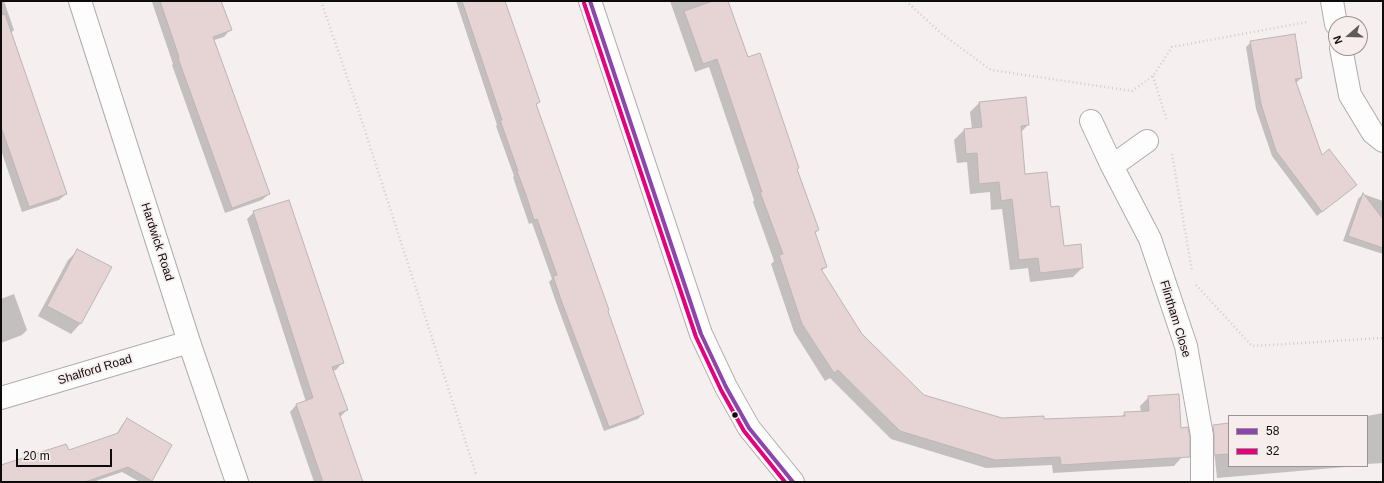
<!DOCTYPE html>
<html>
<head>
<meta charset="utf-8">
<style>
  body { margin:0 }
  #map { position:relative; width:1384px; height:483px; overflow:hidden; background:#f5efef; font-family:Arial,sans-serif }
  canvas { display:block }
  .frame { position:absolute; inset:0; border:2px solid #0e0b0b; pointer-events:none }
  .legend { position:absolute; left:1228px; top:415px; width:140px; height:52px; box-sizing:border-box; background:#f7eded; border:1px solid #9a9393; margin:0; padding:5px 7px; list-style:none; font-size:12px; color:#0e0b0b }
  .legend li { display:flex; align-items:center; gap:8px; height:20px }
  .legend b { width:20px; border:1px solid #9a9393 }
  .north { position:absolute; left:1328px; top:16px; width:40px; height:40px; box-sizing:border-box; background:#f7eded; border:1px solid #9a9393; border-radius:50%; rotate:250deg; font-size:11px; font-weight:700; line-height:16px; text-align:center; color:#0e0b0b }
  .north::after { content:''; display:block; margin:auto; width:14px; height:18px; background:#5f5b5b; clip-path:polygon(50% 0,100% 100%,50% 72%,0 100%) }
  .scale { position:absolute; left:16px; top:449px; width:96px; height:18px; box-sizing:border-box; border:2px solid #0e0b0b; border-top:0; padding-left:5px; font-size:12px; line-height:14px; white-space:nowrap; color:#0e0b0b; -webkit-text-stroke:3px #f7eded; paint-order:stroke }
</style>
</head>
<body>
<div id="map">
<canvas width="1384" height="483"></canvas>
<div class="frame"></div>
<ul class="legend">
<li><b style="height:5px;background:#8e44ad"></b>58</li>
<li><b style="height:5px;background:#e5007d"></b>32</li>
</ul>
<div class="north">N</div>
<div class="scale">20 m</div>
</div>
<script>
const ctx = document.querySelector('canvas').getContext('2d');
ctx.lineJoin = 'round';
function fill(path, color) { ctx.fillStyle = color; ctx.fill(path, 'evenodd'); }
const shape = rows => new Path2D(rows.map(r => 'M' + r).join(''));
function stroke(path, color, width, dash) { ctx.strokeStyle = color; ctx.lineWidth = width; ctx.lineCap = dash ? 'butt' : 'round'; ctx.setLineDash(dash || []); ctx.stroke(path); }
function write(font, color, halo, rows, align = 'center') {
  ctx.font = font + ' Arial,sans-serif'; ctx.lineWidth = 3.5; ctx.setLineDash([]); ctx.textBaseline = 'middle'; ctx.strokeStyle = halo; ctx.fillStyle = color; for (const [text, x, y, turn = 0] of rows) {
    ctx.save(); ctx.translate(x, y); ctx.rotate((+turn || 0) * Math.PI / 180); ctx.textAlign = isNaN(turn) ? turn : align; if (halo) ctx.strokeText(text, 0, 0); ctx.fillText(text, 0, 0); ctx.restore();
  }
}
fill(shape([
  [1,1,4,1,14,30,11,33,66,194,59,200,22,212,1,150],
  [153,1,221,1,230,30,224,37,214,40,269,194,262,200,225,213,172,65,173,64,152,2],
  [456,1,504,1,538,102,536,105,643,414,638,419,604,431,557,305,549,282,552,279,532,223,529,224,521,201,513,177,514,176,496,126,497,125],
  [670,1,727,1,748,59,796,169,818,230,814,234,826,267,821,271,861,334,924,396,1002,419,1044,420,1121,417,1125,413,1141,412,1140,406,1149,397,1182,457,1174,466,1053,473,1052,465,986,468,891,439,830,378,825,381,794,332,771,264,774,261,753,202,754,200,709,67,695,72],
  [1251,42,1301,78,1296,83,1321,157,1355,185,1317,216,1272,156,1256,109,1246,47],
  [980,102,1028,125,1020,133,1024,175,1050,208,1063,247,1082,268,1073,277,1030,282,1028,268,1010,270,1002,209,991,210,990,192,970,194,967,162,957,163,954,140,964,130,972,129,970,112],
  [1363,194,1383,201,1383,254,1343,241,1358,199],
  [254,212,342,363,336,370,333,371,347,410,340,417,362,482,314,482,290,412,296,405,306,402,247,219],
  [78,250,110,268,80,324,71,334,38,316,68,260],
  [14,294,27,330,22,335,1,343,1,299],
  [1383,413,1383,463,1367,464,1367,416],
  [127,420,151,480,149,482,140,482,122,472,93,482,1,482,1,466,68,451,116,435,122,425],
  [1221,432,1229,432,1229,466,1357,466,1217,478,1213,440]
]), '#0003');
const building = shape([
  [160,1,221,1,232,30,213,37,270,194,232,208,178,58,179,57,160,1],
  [462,1,505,1,540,102,536,104,609,310,608,311,644,414,609,427,561,300,553,276,557,275,537,219,534,220,526,195,517,171,518,171,500,120,502,120,462,1],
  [713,1,728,1,748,57,760,53,799,168,797,169,819,230,815,232,827,267,821,269,862,334,924,395,1002,418,1044,416,1044,419,1125,416,1124,412,1149,411,1148,396,1179,394,1181,428,1188,427,1190,437,1190,457,1061,465,1060,457,995,460,900,431,838,370,834,373,802,324,779,255,783,254,760,192,762,192,717,59,703,64,684,11,713,1],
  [5,14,67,194,29,207,1,127,1,15,5,14],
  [1295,34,1302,78,1295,79,1322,155,1329,149,1357,185,1322,212,1276,151,1261,104,1250,41,1295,34],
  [1026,97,1029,125,1021,126,1025,174,1047,172,1051,207,1059,206,1064,246,1081,244,1083,268,1040,273,1038,258,1019,260,1012,199,1001,201,999,182,979,184,977,153,966,154,964,129,982,127,979,102,1026,97],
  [1363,193,1383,219,1383,248,1348,236,1363,193],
  [289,200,344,363,332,367,348,410,339,413,363,482,323,482,296,404,313,398,253,211,289,200],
  [77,249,112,267,81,324,47,306,77,249],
  [127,418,172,445,152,481,128,467,85,482,1,482,1,465,66,444,69,450,118,433,127,418],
  [1229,423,1229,454,1214,455,1214,436,1213,425,1229,423]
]);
fill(building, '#e6d3d4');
stroke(building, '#bbb6b6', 1);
const street = shape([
  [80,1,189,342,237,482],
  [1332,1,1336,24],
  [1341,48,1350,95,1373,133,1383,141],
  [1091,121,1112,166,1150,239,1186,346,1202,436,1202,482],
  [1112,166,1147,141],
  [1,398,189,342]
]);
const secondary = shape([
  [590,1,701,334,726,387,749,428,793,482]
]);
stroke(street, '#b0abab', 24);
stroke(secondary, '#b0abab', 24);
stroke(shape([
  [321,1,357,106,476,474],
  [906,1,942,34,991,70,1132,91,1153,76,1172,47,1307,22],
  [1153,76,1167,121],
  [1172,154,1192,271],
  [1196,285,1252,346,1383,338]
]), '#d0cece', 2.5, [1, 3]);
stroke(street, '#fefdfd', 22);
stroke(secondary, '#fefdfd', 22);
stroke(shape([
  [590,1,701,334,726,387,749,428,793,482]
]), '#8e44ad', 4);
stroke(shape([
  [584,3,696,337,721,390,744,431,785,482]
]), '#e5007d', 4);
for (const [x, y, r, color] of [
  [735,415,3.5,"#0e0b0b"]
]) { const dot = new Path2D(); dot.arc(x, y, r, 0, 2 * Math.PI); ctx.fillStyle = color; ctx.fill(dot); stroke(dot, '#f7eded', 1.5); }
write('12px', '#0e0b0b', '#f7eded', [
  ["Hardwick Road",157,242,72],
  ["Flintham Close",1175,319,73],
  ["Shalford Road",95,370,-17]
]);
</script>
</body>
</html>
